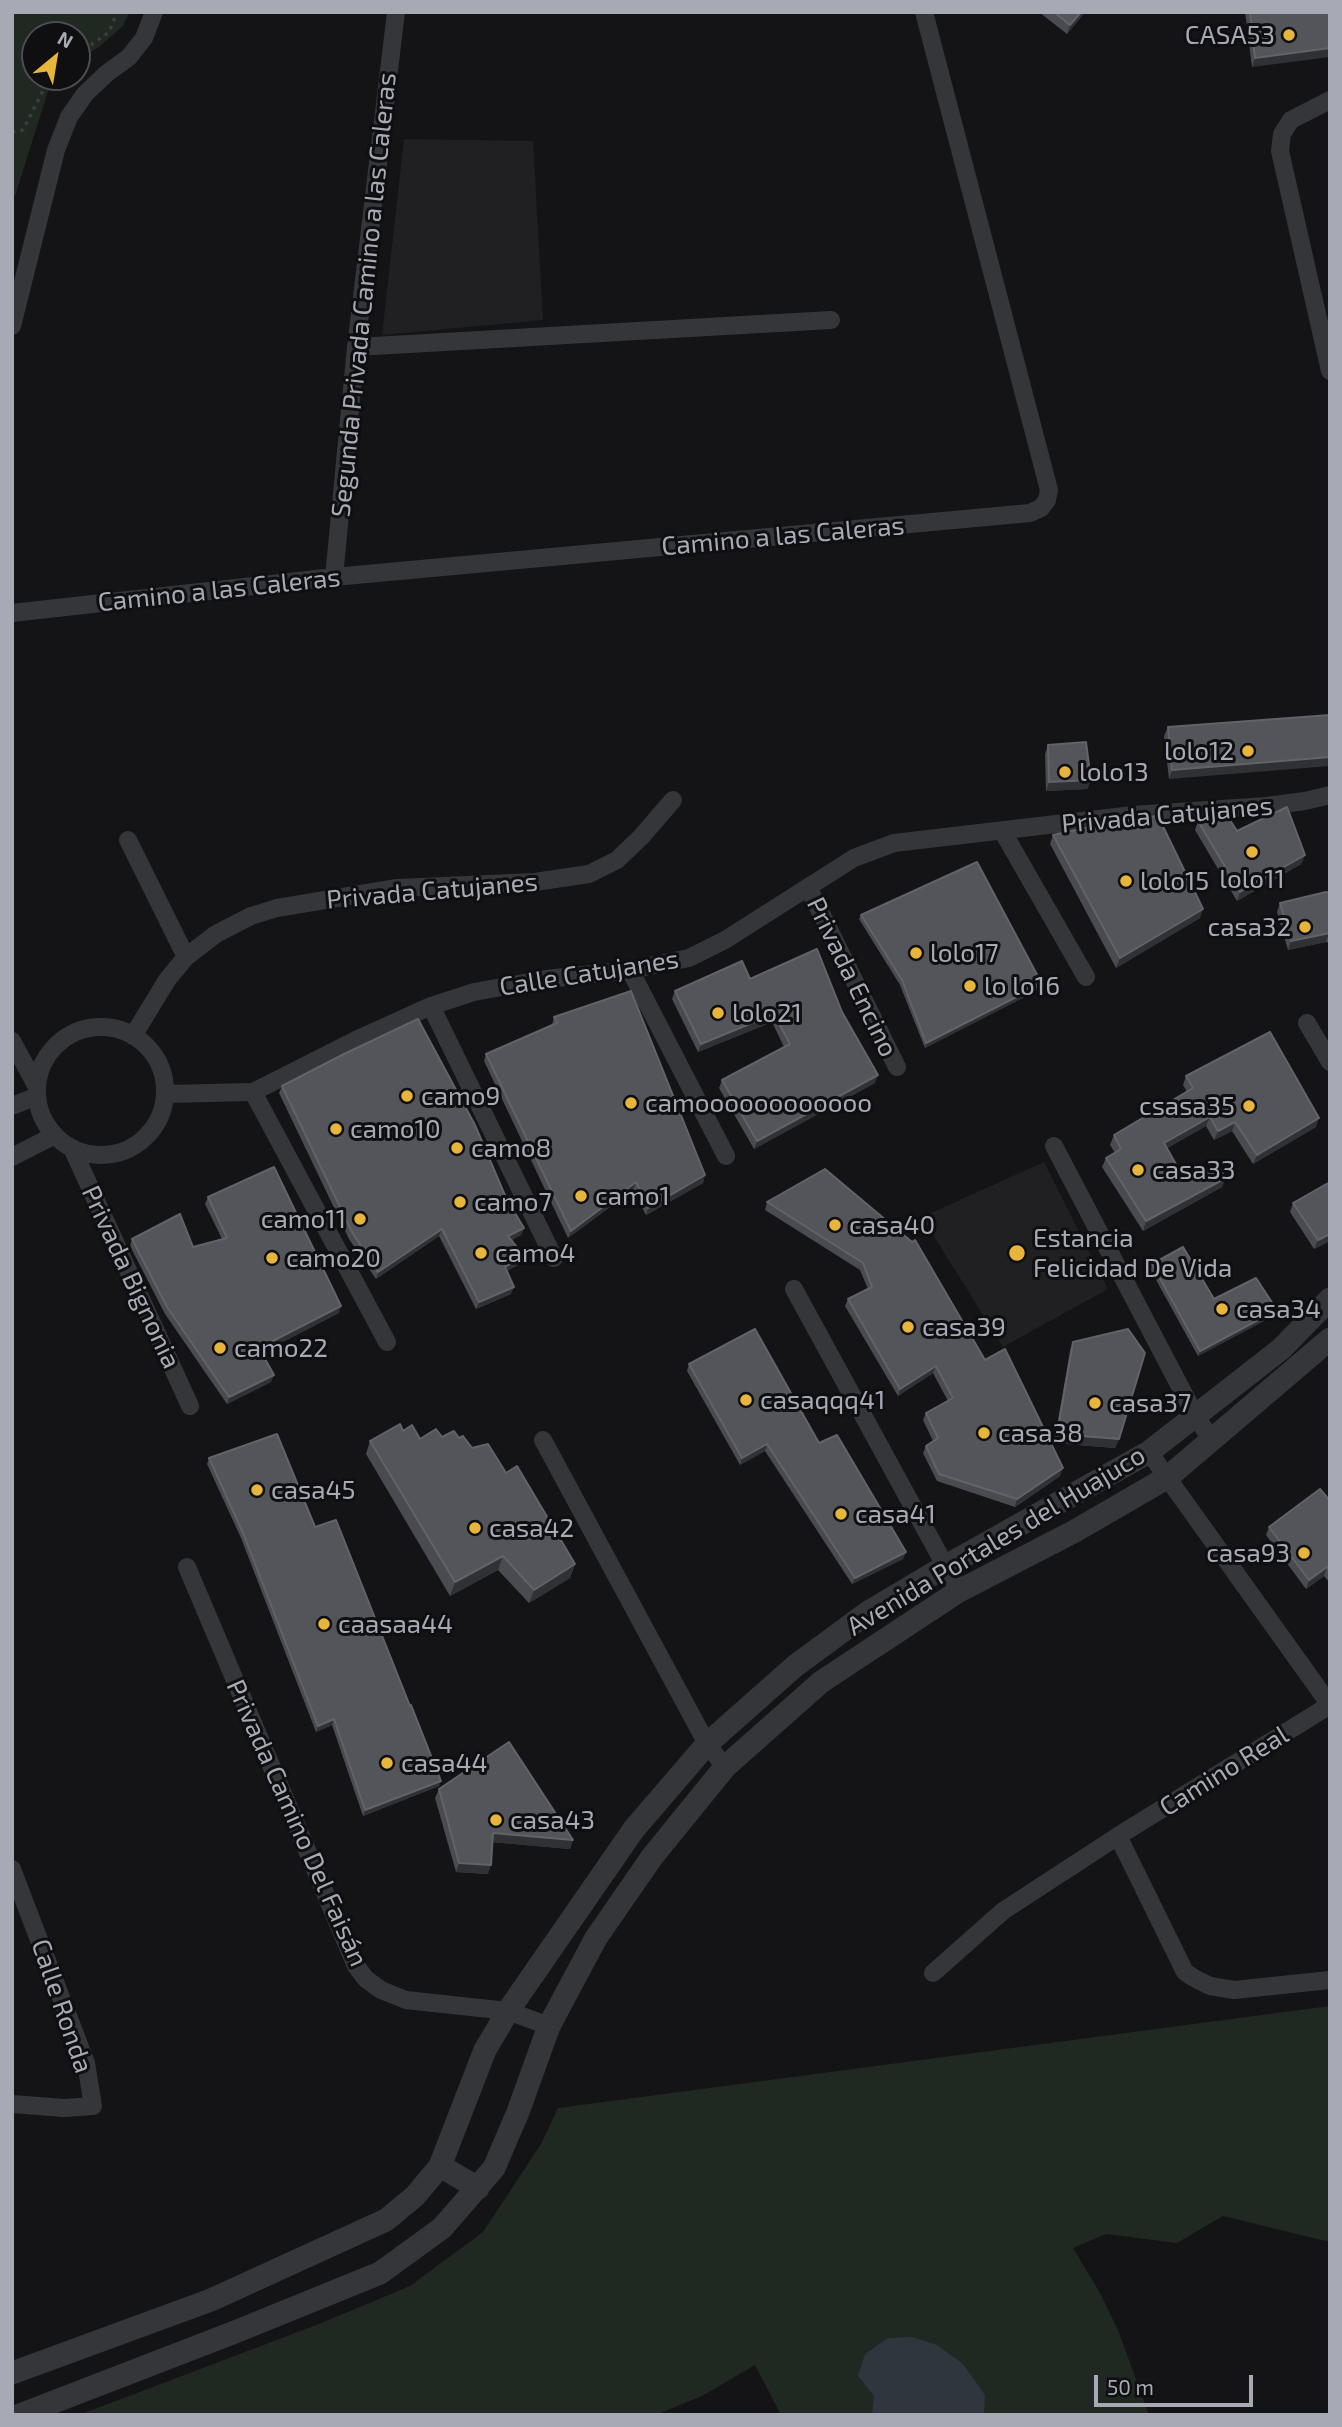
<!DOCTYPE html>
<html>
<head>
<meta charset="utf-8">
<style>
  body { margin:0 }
  #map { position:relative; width:1342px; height:2427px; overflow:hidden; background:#141416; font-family:"Exo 2",sans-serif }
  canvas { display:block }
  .frame { position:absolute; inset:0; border:14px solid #a7aab5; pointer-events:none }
  .north { position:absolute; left:21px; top:21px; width:70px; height:70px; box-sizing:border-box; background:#0f0f11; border:2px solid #4c4d53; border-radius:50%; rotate:30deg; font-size:19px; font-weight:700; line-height:28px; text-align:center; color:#a7aab5 }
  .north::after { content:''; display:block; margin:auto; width:24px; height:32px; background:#e7b53b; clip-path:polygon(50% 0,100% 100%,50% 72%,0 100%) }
  .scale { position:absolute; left:1094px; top:2375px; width:159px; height:32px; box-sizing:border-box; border:4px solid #a7aab5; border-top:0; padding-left:9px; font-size:21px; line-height:24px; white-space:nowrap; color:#a7aab5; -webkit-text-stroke:5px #0f0f11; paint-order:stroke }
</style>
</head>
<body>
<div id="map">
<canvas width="1342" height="2427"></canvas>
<div class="frame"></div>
<div class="north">N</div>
<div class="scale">50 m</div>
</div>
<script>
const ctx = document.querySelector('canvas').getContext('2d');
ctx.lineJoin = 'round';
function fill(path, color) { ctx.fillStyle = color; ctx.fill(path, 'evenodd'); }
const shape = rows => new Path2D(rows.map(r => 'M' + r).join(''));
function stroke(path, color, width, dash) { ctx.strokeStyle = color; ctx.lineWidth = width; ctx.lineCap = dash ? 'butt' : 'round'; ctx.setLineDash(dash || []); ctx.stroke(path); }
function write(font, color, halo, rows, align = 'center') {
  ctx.font = font + ' "Exo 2",sans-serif'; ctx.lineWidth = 6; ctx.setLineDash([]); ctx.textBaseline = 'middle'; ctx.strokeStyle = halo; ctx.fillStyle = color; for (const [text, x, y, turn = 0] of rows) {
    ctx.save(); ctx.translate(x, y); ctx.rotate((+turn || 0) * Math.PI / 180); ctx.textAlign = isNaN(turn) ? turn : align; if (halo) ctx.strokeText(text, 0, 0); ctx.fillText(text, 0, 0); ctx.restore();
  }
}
fill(shape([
  [404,139,533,141,543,320,382,335],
  [1044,1162,1108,1289,1003,1347,922,1217]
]), '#202023');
fill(shape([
  [12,12,130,12,122,27,99,47,77,60,77,35,35,35,35,77,60,77,48,91,15,196,12,195],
  [1330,2006,1330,2242,1223,2216,1177,2243,1106,2234,1073,2248,1100,2293,1118,2330,1149,2415,781,2415,755,2365,702,2396,655,2415,79,2415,319,2324,410,2286,483,2232,541,2144,558,2108]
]), '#202822');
fill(shape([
  [912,2337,937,2345,963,2364,985,2395,984,2415,872,2415,874,2396,858,2376,865,2354,888,2338]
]), '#2e363e');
stroke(shape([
  [77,55,109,32,117,12],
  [12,132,23,130,48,81,52,77]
]), '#3b3d41', 3.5, [3.5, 5]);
stroke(shape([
  [1330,100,1291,120,1282,134,1280,151,1330,371],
  [12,326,56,150,69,117,85,94,106,74,129,57,144,38,154,12],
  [356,347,831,320],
  [334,577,356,347,396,12],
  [12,613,334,577,1030,513,1041,508,1047,500,1049,490,924,12],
  [1003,832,1086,977],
  [128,840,186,957],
  [808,887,897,1067],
  [630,970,726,1156],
  [431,1006,554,1258],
  [1307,1023,1330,1062],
  '37 1091a64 64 0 1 1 128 0a64 64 0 1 1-128 0Z',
  [133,1036,167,980,186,957,216,934,251,916,277,908,397,888,535,882,589,874,617,860,641,837,673,800],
  [12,1041,37,1087],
  [253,1092,387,1342],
  [165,1094,253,1092,356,1040,431,1006,474,992,546,979,630,970,689,958,725,940,854,858,894,843,1133,815,1266,806,1305,801,1330,795],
  [12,1106,37,1096],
  [1054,1146,1196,1417,1212,1440],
  [72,1148,190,1406],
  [12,1157,55,1135],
  [794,1289,959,1591],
  [543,1440,707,1744,725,1767],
  [1149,1452,1330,1705],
  [187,1567,356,1966,366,1979,381,1990,406,2000,508,2011,549,2026],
  [1118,1836,1185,1972,1194,1978,1210,1986,1234,1990,1330,1980],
  [12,1869,86,2063,93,2106,64,2108,12,2104],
  [933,1973,1003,1911,1118,1836,1330,1705]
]), '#35363a', 18);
stroke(shape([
  [440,2166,478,2188],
  [12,2373,211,2300,386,2220,415,2196,440,2166,485,2050,508,2011,634,1829,707,1744,795,1666,867,1613,946,1566,1149,1452,1281,1349,1330,1299],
  [20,2415,235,2332,380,2273,442,2228,494,2168,518,2112,549,2026,596,1938,652,1857,725,1767,821,1682,959,1591,1075,1531,1168,1477,1330,1339]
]), '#35363a', 23);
fill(shape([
  [1039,12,1085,12,1067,34],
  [1245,12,1330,12,1252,67],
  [1330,715,1169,779,1164,736,1168,727],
  [1048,745,1091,780,1087,789,1046,791,1045,754],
  [1198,821,1237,831,1305,855,1301,864,1237,901,1195,830],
  [1053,835,1200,918,1116,968,1050,844],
  [1330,893,1330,943,1326,942,1288,950,1277,912,1280,903],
  [861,915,1042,984,1040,989,925,1048,900,985,859,919],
  [750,979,842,1012,875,1083,754,1149,719,1088,722,1080,784,1047,772,1022,698,1052,672,999,675,991],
  [554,1017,705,1175,703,1183,646,1215,633,1190,568,1238,484,1061,486,1054,552,1025],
  [1186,1076,1316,1127,1253,1164,1232,1131,1214,1140,1206,1126,1167,1148,1186,1182,1222,1187,1143,1231,1102,1167,1106,1158,1115,1153,1110,1145,1114,1135,1187,1092,1183,1085],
  [282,1086,507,1200,524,1228,521,1235,512,1240,524,1256,521,1263,507,1271,511,1294,476,1309,439,1236,376,1279,349,1239,279,1093],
  [825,1169,985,1360,1060,1476,1015,1507,937,1481,923,1453,926,1446,933,1441,923,1420,926,1413,948,1401,933,1373,898,1396,845,1306,848,1299,868,1289,860,1270,765,1210,767,1202],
  [208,1197,339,1313,261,1353,271,1382,227,1404,165,1314,130,1246,132,1239,193,1247,222,1239,205,1204],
  [1293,1203,1330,1241,1314,1249,1290,1212],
  [1152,1264,1214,1299,1275,1315,1198,1356,1150,1269],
  [1073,1342,1119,1439,1115,1448,1054,1443,1070,1351],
  [689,1364,819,1443,906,1552,903,1559,852,1584,765,1451,740,1465,687,1371],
  [403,1431,420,1439,459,1438,506,1473,575,1564,570,1578,529,1603,498,1570,450,1596,366,1454,370,1441],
  [209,1458,315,1527,439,1786,363,1816,332,1725,316,1732,241,1538,207,1464],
  [1330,1501,1330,1583,1324,1576,1306,1589,1266,1535,1269,1527],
  [439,1789,573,1840,570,1849,492,1842,488,1874,456,1872,435,1798]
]), '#4a4b51');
fill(shape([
  [1081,12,1085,12,1067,34,1070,25],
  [1330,48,1330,57,1252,67,1255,58],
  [1330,757,1330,766,1169,779,1172,770],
  [1091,780,1087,789,1046,791,1049,782],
  [1305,855,1301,864,1237,901,1240,892],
  [1203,909,1200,918,1116,968,1120,958],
  [1329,933,1326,942,1288,950,1291,941],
  [1042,984,1040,989,925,1048,926,1043],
  [774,1014,772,1022,698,1052,701,1044],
  [878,1075,875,1083,754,1149,757,1141],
  [1210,1117,1206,1126,1161,1152,1164,1143],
  [1319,1118,1316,1127,1253,1164,1257,1155],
  [1235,1122,1232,1131,1214,1140,1218,1131],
  [705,1175,703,1183,646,1215,648,1208],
  [1226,1178,1222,1187,1143,1231,1146,1221],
  [636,1182,633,1190,568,1238,571,1231],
  [524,1228,521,1235,506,1243,508,1236],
  [442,1229,439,1236,376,1279,378,1272],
  [1330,1234,1330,1241,1314,1249,1318,1240],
  [524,1256,521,1263,502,1274,505,1267],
  [514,1287,511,1294,476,1309,479,1302],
  [341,1306,339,1313,256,1355,259,1348],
  [1277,1310,1275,1315,1198,1356,1200,1351],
  [936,1366,933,1373,898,1396,900,1389],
  [274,1375,271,1382,227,1404,229,1397],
  [1057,1434,1119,1439,1115,1448,1054,1443],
  [767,1444,765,1451,740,1465,742,1458],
  [1063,1468,1060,1476,1015,1507,1017,1499],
  [906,1552,903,1559,852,1584,855,1578],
  [503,1556,498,1570,450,1596,455,1582],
  [575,1564,570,1578,529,1603,534,1590],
  [1327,1567,1324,1576,1306,1589,1309,1580],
  [334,1719,332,1725,316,1732,318,1726],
  [441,1781,439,1786,363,1816,365,1810],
  [493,1833,573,1840,570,1849,490,1842],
  [459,1863,491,1865,488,1874,456,1872]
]), '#303135');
const building = shape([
  [1054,12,1081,12,1070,25,1054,12],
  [1250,12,1330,12,1330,48,1255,58,1250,12],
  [1330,715,1330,757,1172,770,1168,727,1330,715],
  [1086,742,1091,780,1049,782,1048,745,1086,742],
  [1287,807,1305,855,1240,892,1198,821,1224,811,1237,831,1287,807],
  [1158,816,1203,909,1120,958,1053,835,1126,819,1158,816],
  [977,862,1042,984,926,1043,902,980,861,915,977,862],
  [1326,892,1330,893,1330,933,1291,941,1280,903,1326,892],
  [817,949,842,1012,878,1075,757,1141,722,1080,790,1044,774,1014,701,1044,675,991,742,961,750,979,817,949],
  [631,991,705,1175,648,1208,636,1182,571,1231,486,1054,557,1023,554,1017,631,991],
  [418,1019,475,1125,507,1200,524,1228,508,1236,524,1256,505,1267,514,1287,479,1302,442,1229,378,1272,352,1232,282,1086,344,1054,418,1019],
  [1270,1032,1319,1118,1257,1155,1235,1122,1218,1131,1210,1117,1164,1143,1186,1182,1217,1164,1226,1178,1146,1221,1106,1158,1121,1149,1114,1135,1193,1088,1186,1076,1270,1032],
  [274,1167,341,1306,259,1348,274,1375,229,1397,167,1307,132,1239,180,1214,193,1247,227,1238,208,1197,274,1167],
  [825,1169,912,1242,915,1240,985,1360,1005,1349,1063,1468,1017,1499,939,1474,926,1446,938,1438,926,1413,953,1398,936,1366,900,1389,848,1299,872,1287,863,1263,767,1202,825,1169],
  [1330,1182,1330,1234,1318,1240,1293,1203,1330,1182],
  [1183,1247,1214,1299,1256,1278,1277,1310,1200,1351,1152,1264,1183,1247],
  [755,1329,819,1443,837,1435,906,1552,855,1578,767,1444,742,1458,689,1364,755,1329],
  [1128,1329,1145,1353,1119,1439,1057,1434,1073,1342,1128,1329],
  [400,1424,403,1431,412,1425,420,1439,436,1429,442,1437,454,1431,459,1438,463,1436,472,1448,488,1444,506,1473,517,1466,575,1564,534,1590,503,1556,455,1582,370,1441,400,1424],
  [277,1434,315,1527,336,1520,410,1706,411,1705,441,1781,365,1810,334,1719,318,1726,243,1533,209,1458,277,1434],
  [1320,1489,1330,1501,1330,1571,1327,1567,1309,1580,1269,1527,1320,1489],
  [509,1742,573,1840,493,1833,491,1865,459,1863,439,1789,509,1742]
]);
fill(building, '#54555b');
stroke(building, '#616369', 2);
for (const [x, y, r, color] of [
  [1289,35,7,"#e7b53b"],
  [1248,751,7,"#e7b53b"],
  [1065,772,7,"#e7b53b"],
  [1252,852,7,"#e7b53b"],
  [1126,881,7,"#e7b53b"],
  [1305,927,7,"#e7b53b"],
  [916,953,7,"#e7b53b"],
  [970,986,7,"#e7b53b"],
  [718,1013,7,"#e7b53b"],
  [407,1096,7,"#e7b53b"],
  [631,1103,7,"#e7b53b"],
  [1249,1106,7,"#e7b53b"],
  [336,1129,7,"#e7b53b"],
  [457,1148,7,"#e7b53b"],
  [1138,1170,7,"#e7b53b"],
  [581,1196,7,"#e7b53b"],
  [460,1202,7,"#e7b53b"],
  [360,1219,7,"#e7b53b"],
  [835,1225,7,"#e7b53b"],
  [481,1253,7,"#e7b53b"],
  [1017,1253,9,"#e7b53b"],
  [272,1258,7,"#e7b53b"],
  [1222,1309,7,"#e7b53b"],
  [908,1327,7,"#e7b53b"],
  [220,1348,7,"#e7b53b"],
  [746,1400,7,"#e7b53b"],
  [1095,1403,7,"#e7b53b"],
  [984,1433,7,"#e7b53b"],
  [257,1490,7,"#e7b53b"],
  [841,1514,7,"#e7b53b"],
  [475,1528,7,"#e7b53b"],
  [1304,1553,7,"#e7b53b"],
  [324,1624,7,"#e7b53b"],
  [387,1763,7,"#e7b53b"],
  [496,1820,7,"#e7b53b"]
]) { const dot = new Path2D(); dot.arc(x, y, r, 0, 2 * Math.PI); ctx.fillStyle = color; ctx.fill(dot); stroke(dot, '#0f0f11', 2.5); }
write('26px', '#a7aab5', '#0f0f11', [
  ["CASA53",1275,35,"right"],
  ["lolo12",1234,751,"right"],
  ["lolo13",1079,772],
  ["lolo11",1252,879,"center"],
  ["lolo15",1140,881],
  ["casa32",1291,927,"right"],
  ["lolo17",930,953],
  ["lo lo16",984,986],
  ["lolo21",732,1013],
  ["camo9",421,1096],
  ["camoooooooooooo",645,1103],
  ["csasa35",1235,1106,"right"],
  ["camo10",350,1129],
  ["camo8",471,1148],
  ["casa33",1152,1170],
  ["camo1",595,1196],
  ["camo7",474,1202],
  ["camo11",346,1219,"right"],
  ["casa40",849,1225],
  ["Estancia",1033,1238],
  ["Felicidad De Vida",1033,1268],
  ["camo4",495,1253],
  ["camo20",286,1258],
  ["casa34",1236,1309],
  ["casa39",922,1327],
  ["camo22",234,1348],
  ["casaqqq41",760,1400],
  ["casa37",1109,1403],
  ["casa38",998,1433],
  ["casa45",271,1490],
  ["casa41",855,1514],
  ["casa42",489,1528],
  ["casa93",1290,1553,"right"],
  ["caasaa44",338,1624],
  ["casa44",401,1763],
  ["casa43",510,1820]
], 'left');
write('26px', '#a7aab5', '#0f0f11', [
  ["Segunda Privada Camino a las Caleras",364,295,-84],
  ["Camino a las Caleras",783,536,-5],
  ["Camino a las Caleras",219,590,-6],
  ["Privada Catujanes",1167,815,-5],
  ["Privada Catujanes",432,891,-5],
  ["Calle Catujanes",589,973,-9],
  ["Privada Encino",852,977,64],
  ["Privada Bignonia",131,1277,65],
  ["Avenida Portales del Huajuco",996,1541,-31],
  ["Camino Real",1224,1771,-32],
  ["Privada Camino Del Faisán",297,1823,66],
  ["Calle Ronda",62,2006,71]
]);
</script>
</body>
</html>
